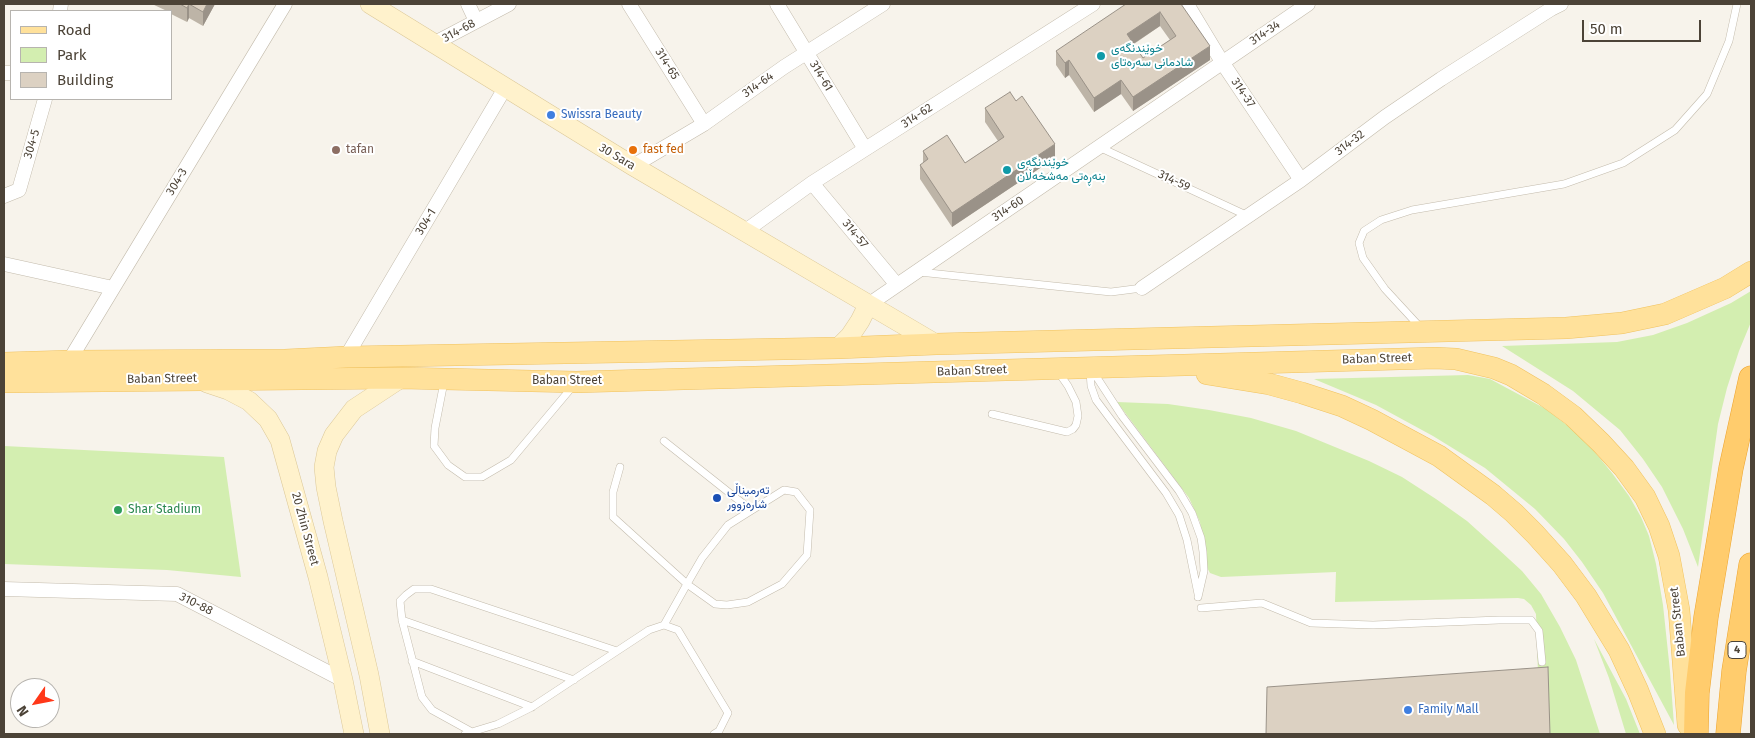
<!DOCTYPE html>
<html>
<head>
<meta charset="utf-8">
<style>
  body { margin:0 }
  #map { position:relative; width:1755px; height:738px; overflow:hidden; background:#f7f3eb; font-family:"Fira Sans",sans-serif }
  canvas { display:block }
  .frame { position:absolute; inset:0; border:5px solid #4c4337; pointer-events:none }
  .legend { position:absolute; left:10px; top:10px; width:162px; height:90px; box-sizing:border-box; background:#fff; border:1px solid #b7b4af; margin:0; padding:6px 9px; list-style:none; font-size:15px; color:#4c4337 }
  .legend li { display:flex; align-items:center; gap:10px; height:25px }
  .legend b { width:25px; border:1px solid #b7b4af }
  .north { position:absolute; left:10px; top:678px; width:50px; height:50px; box-sizing:border-box; background:#fff; border:1px solid #b7b4af; border-radius:50%; rotate:237deg; font-size:14px; font-weight:700; line-height:20px; text-align:center; color:#4c4337 }
  .north::after { content:''; display:block; margin:auto; width:18px; height:22px; background:#ff3819; clip-path:polygon(50% 0,100% 100%,50% 72%,0 100%) }
  .scale { position:absolute; left:1582px; top:20px; width:119px; height:22px; box-sizing:border-box; border:2px solid #4c4337; border-top:0; padding-left:6px; font-size:15px; line-height:18px; white-space:nowrap; color:#4c4337; -webkit-text-stroke:4px #fff; paint-order:stroke }
</style>
</head>
<body>
<div id="map">
<canvas width="1755" height="738"></canvas>
<div class="frame"></div>
<ul class="legend">
<li><b style="height:6px;background:#ffe19b"></b>Road</li>
<li><b style="height:14px;background:#d3eeb0"></b>Park</li>
<li><b style="height:14px;background:#dcd1c2"></b>Building</li>
</ul>
<div class="north">N</div>
<div class="scale">50 m</div>
</div>
<script>
const ctx = document.querySelector('canvas').getContext('2d');
ctx.lineJoin = 'round';
function fill(path, color) { ctx.fillStyle = color; ctx.fill(path, 'evenodd'); }
const shape = rows => new Path2D(rows.map(r => 'M' + r).join(''));
function stroke(path, color, width, dash) { ctx.strokeStyle = color; ctx.lineWidth = width; ctx.lineCap = dash ? 'butt' : 'round'; ctx.setLineDash(dash || []); ctx.stroke(path); }
function write(font, color, halo, rows, align = 'center') {
  ctx.font = font + ' "Fira Sans",Vazirmatn,sans-serif'; ctx.lineWidth = 4; ctx.setLineDash([]); ctx.textBaseline = 'middle'; ctx.strokeStyle = halo; ctx.fillStyle = color; for (const [text, x, y, turn = 0] of rows) {
    ctx.save(); ctx.translate(x, y); ctx.rotate((+turn || 0) * Math.PI / 180); ctx.textAlign = isNaN(turn) ? turn : align; if (halo) ctx.strokeText(text, 0, 0); ctx.fillText(text, 0, 0); ctx.restore();
  }
}
fill(shape([
  [1751,291,1751,322,1739,351,1727,388,1718,424,1698,567,1683,529,1662,487,1643,459,1620,430,1573,391,1502,346,1617,342,1653,335,1687,323,1731,303],
  [1468,375,1490,379,1546,409,1568,426,1589,445,1612,473,1629,496,1641,517,1649,536,1656,564,1663,605,1670,671,1674,725,1603,593,1582,562,1564,539,1535,509,1485,468,1433,436,1376,405,1314,379],
  [1117,402,1168,404,1209,410,1251,418,1296,431,1369,461,1402,477,1436,499,1467,521,1497,548,1522,571,1541,594,1560,627,1576,660,1600,734,1540,734,1536,614,1531,605,1524,599,1518,598,1335,602,1336,572,1221,577,1210,573,1205,564,1200,522,1189,498],
  [4,446,224,457,241,577,167,570,4,564],
  [1594,639,1626,699,1640,734,1626,734,1609,678]
]), '#d3eeb0');
const lane = shape([
  [1099,147,1248,216],
  [919,272,1111,292,1142,288],
  [1420,327,1385,289,1363,258,1359,243,1364,231,1381,220,1412,210,1564,184,1623,163,1675,130,1707,94,1729,41,1737,4],
  [1092,370,1122,416,1179,491,1192,513,1201,538,1203,552,1204,571,1198,597],
  [1090,371,1091,386,1096,400,1166,493,1179,515,1187,540,1198,594],
  [444,382,435,428,434,446,448,465,465,477,482,477,511,460,573,386],
  [992,414,1067,432,1073,429,1076,425,1078,416,1076,402,1068,386,1059,373],
  [664,441,751,510],
  [620,467,613,492,613,517,687,584,715,604,727,605,748,602,782,584,807,555,810,510,796,492,784,490,728,525,702,558,687,584,664,625],
  [1201,608,1262,603,1311,623,1373,625,1499,620,1531,620,1539,631,1542,662],
  [402,620,574,680],
  [412,661,532,707],
  [472,732,432,710,422,697,402,620,400,601,406,595,414,589,431,589,617,651],
  [465,734,498,724,532,707,649,630,664,625,678,630,728,713,719,731,714,734]
]);
const street = shape([
  [468,4,476,21],
  [629,4,704,124],
  [777,4,865,149],
  [1187,4,1222,62,1301,180],
  [60,11,61,4],
  [435,43,509,4],
  [4,73,11,73],
  [633,166,704,124,784,67,883,4],
  [812,183,897,285],
  [4,196,19,190,45,99],
  [744,232,812,183,1093,4],
  [4,264,113,288],
  [1142,288,1301,180,1385,117,1441,79,1551,9,1561,4],
  [868,305,1308,4],
  [346,357,505,88],
  [69,361,285,4],
  [4,589,177,594,343,680]
]);
const secondary = shape([
  [370,4,633,166,936,344],
  [838,348,850,336,860,321,868,305],
  [207,383,228,390,249,401,268,419,280,440,318,577,343,680,354,734],
  [380,734,369,675,333,521,326,487,324,467,327,451,334,435,354,409,401,378]
]);
const primary = shape([
  [4,363,69,361,285,360,346,357,838,348,936,344,1566,328,1622,323,1665,314,1725,288,1751,272],
  [1207,374,1269,384,1302,393,1342,406,1372,420,1439,456,1493,495,1514,513,1535,534,1562,564,1586,596,1619,650,1638,691,1655,734],
  [4,382,401,378,576,382,1435,358,1456,359,1494,368,1511,375,1543,394,1573,416,1601,443,1624,468,1645,497,1659,526,1669,556,1679,610,1688,725]
]);
const highway = shape([
  [1696,734,1697,693,1706,617,1731,468,1751,378],
  [1728,734,1734,671,1751,565]
]);
stroke(lane, '#c3bbac', 8);
stroke(street, '#c3bbac', 15);
stroke(secondary, '#dbc796', 20);
stroke(primary, '#f0c25f', 22);
stroke(highway, '#eda42e', 25);
stroke(lane, '#fff', 7);
stroke(street, '#fff', 14);
stroke(secondary, '#fff2cc', 19);
stroke(primary, '#ffe19b', 21);
stroke(highway, '#ffcc6d', 24);
fill(shape([
  [152,4,215,4,203,26,189,18,187,22,171,14,171,11,167,11],
  [1181,4,1210,60,1133,111,1121,94,1094,112,1069,75,1065,78,1056,65,1056,51],
  [1160,26,1170,40,1143,58,1134,44],
  [985,108,1055,158,952,227,920,179,920,165,923,163,923,151,965,163,998,141,985,122]
]), '#bdb4a7');
fill(shape([
  [189,4,189,18,187,22,187,8],
  [207,4,215,4,203,26,203,12],
  [1160,12,1160,26,1127,48,1127,34],
  [1210,46,1210,60,1133,111,1133,97],
  [1069,60,1069,75,1065,78,1065,63],
  [1121,80,1121,94,1094,112,1094,98],
  [1055,144,1055,158,952,227,952,213]
]), '#9a9288');
const building = shape([
  [180,4,207,4,203,12,189,4,187,8,180,4],
  [1126,4,1181,4,1210,46,1133,97,1121,80,1094,98,1069,60,1065,63,1056,51,1126,4],
  [1160,12,1176,36,1143,58,1127,34,1160,12],
  [1010,92,1016,101,1022,96,1055,144,952,213,920,165,928,159,923,151,947,135,965,163,1004,137,985,108,1010,92],
  [1548,667,1550,734,1266,734,1267,687,1548,667]
]);
fill(building, '#dcd1c2');
stroke(building, '#9a9288', 1);
for (const [x, y, r, color] of [
  [1101,56,5,"#0f9aa8"],
  [551,115,5,"#3f7fe0"],
  [336,150,5,"#8d6e63"],
  [633,150,5,"#e8710a"],
  [1007,170,5,"#0f9aa8"],
  [717,498,5,"#1a4fb4"],
  [118,510,5,"#2e9e5b"],
  [1408,710,5,"#3f7fe0"]
]) { const dot = new Path2D(); dot.arc(x, y, r, 0, 2 * Math.PI); ctx.fillStyle = color; ctx.fill(dot); stroke(dot, '#fff', 2); }
for (const [x, y, w] of [
  [1737,650,18]
]) { const box = new Path2D(); box.roundRect(x - w / 2, y - 8.5, w, 17, 4); ctx.fillStyle = '#fff'; ctx.fill(box); stroke(box, '#4c4337', 1); }
write('bold 11px', '#4c4337', null, [
  ["4",1737,650]
]);
write('12px', '#4c4337', '#fff', [
  ["314-68",459,31,-28],
  ["314-34",1265,33,-34],
  ["314-65",667,64,58],
  ["314-61",821,76,59],
  ["314-64",758,85,-35],
  ["314-37",1243,93,56],
  ["314-62",917,116,-33],
  ["314-32",1350,143,-37],
  ["304-5",32,144,-74],
  ["30 Sara",617,157,31],
  ["314-59",1174,181,25],
  ["304-3",177,182,-59],
  ["314-60",1008,209,-34],
  ["304-1",426,222,-59],
  ["314-57",855,234,51],
  ["Baban Street",1377,359,-2],
  ["Baban Street",972,371,-2],
  ["Baban Street",162,379,-1],
  ["Baban Street",567,381],
  ["20 Zhin Street",305,529,75],
  ["310-88",196,604,27],
  ["Baban Street",1678,622,-96]
]);
write('12px', '#0d838f', '#fff', [
  ["خوێندنگەی",1111,49],
  ["شادمانی سەرەتای",1111,63],
  ["خوێندنگەی",1017,163],
  ["بنەڕەتی مەشخەڵان",1017,177]
], 'left');
write('12px', '#366cbe', '#fff', [
  ["Swissra Beauty",561,115],
  ["Family Mall",1418,710]
], 'left');
write('12px', '#785e54', '#fff', [
  ["tafan",346,150]
], 'left');
write('12px', '#c56008', '#fff', [
  ["fast fed",643,150]
], 'left');
write('12px', '#164399', '#fff', [
  ["تەرمیناڵی",727,491],
  ["شارەزوور",727,505]
], 'left');
write('12px', '#27864d', '#fff', [
  ["Shar Stadium",128,510]
], 'left');
</script>
</body>
</html>
